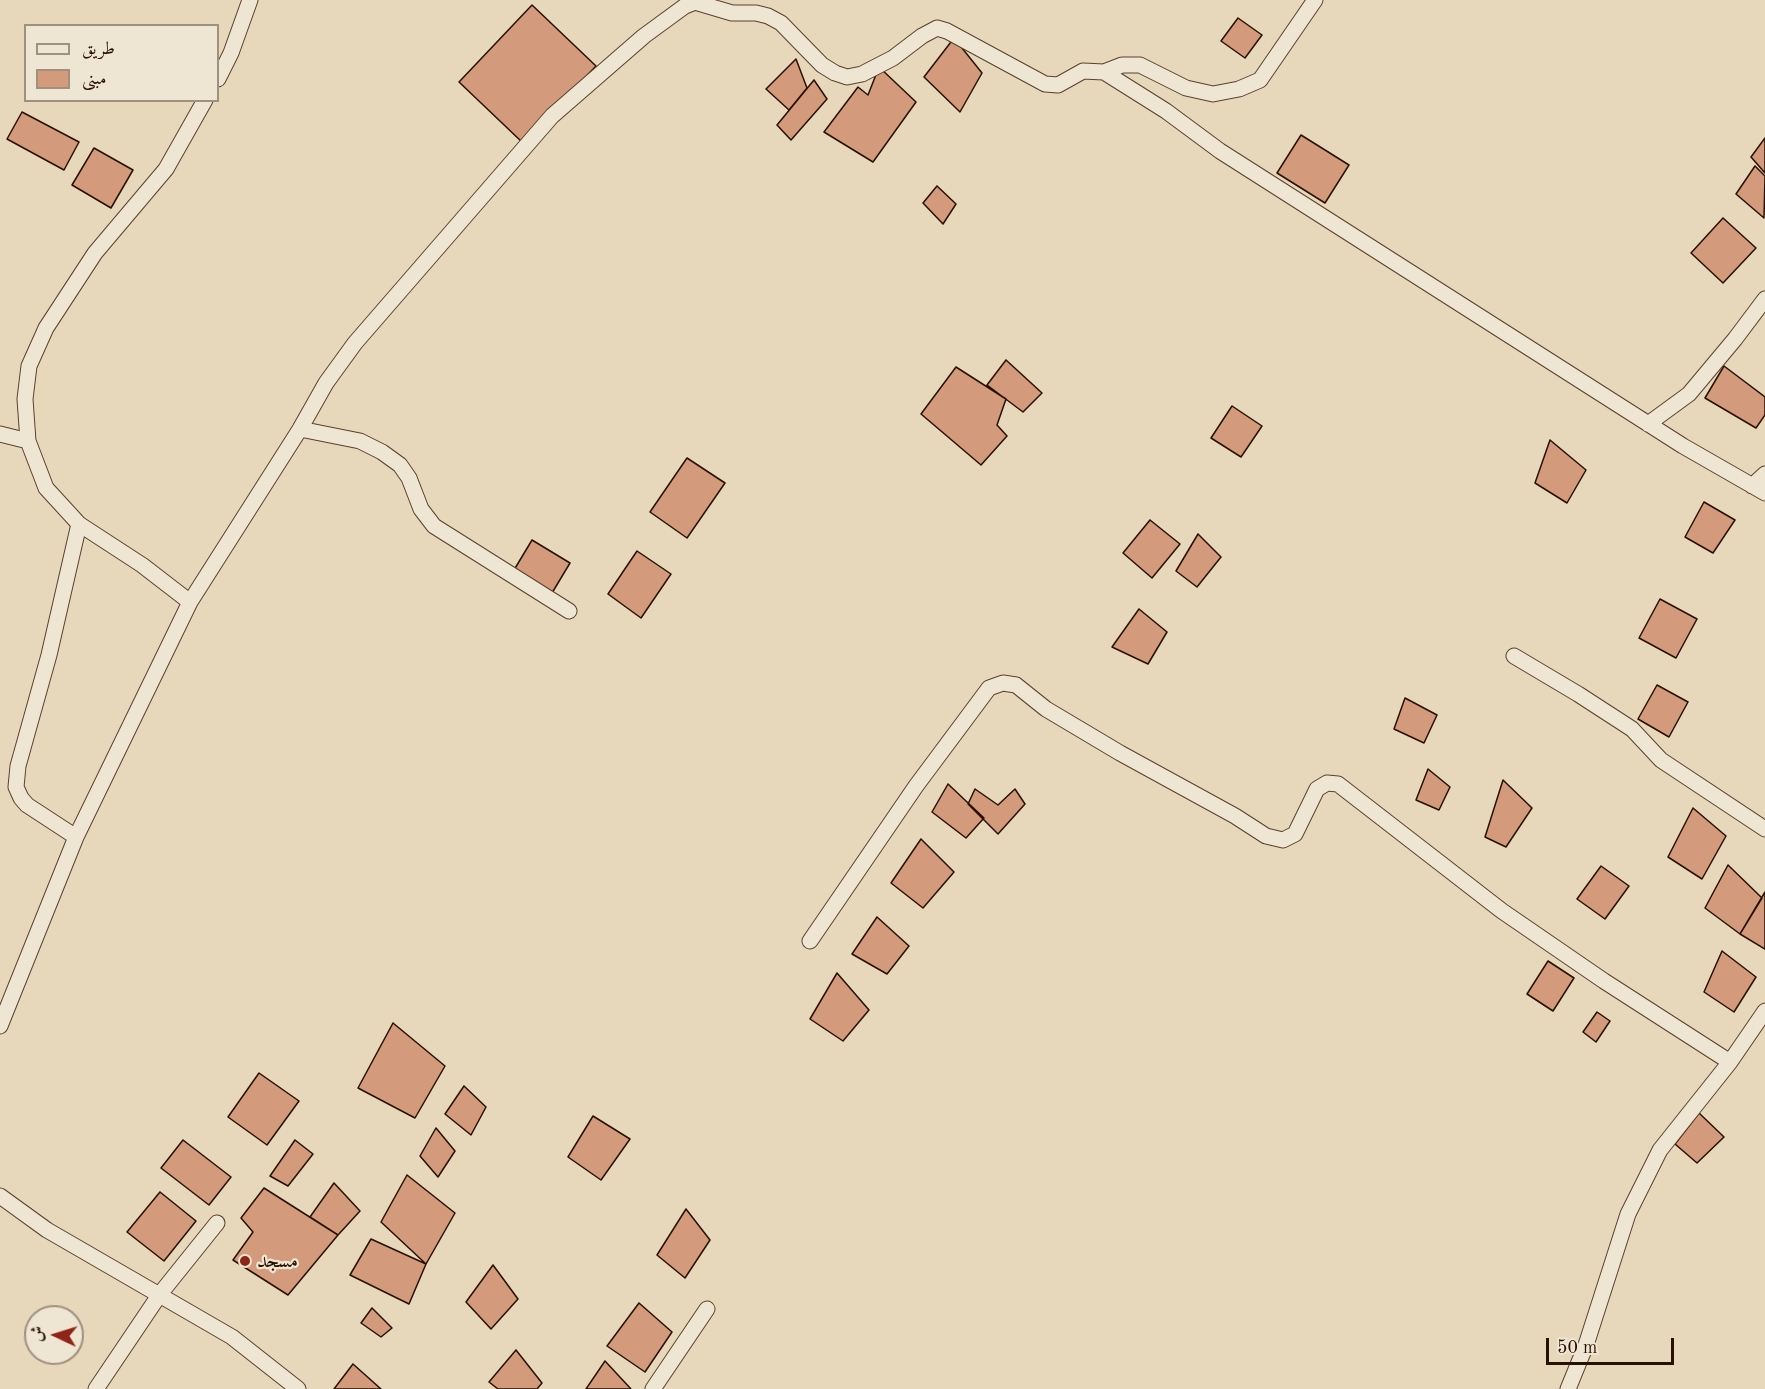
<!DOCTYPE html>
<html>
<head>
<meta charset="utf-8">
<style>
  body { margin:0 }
  #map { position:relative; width:1765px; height:1389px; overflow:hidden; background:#e7d7bb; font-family:"Old Standard TT",Amiri,serif }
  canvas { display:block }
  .legend { position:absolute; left:24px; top:24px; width:195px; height:78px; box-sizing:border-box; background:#efe5d3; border:2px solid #9f907f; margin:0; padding:8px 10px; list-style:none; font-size:18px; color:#281100 }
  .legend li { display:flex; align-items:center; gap:12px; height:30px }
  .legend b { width:30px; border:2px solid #9f907f }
  .north { position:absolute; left:24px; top:1305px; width:60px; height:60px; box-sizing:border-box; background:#efe5d3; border:2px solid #9f907f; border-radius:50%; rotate:274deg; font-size:16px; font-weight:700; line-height:24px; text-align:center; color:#281100 }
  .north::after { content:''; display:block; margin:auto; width:21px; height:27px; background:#8f2418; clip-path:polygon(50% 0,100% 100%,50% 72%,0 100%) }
  .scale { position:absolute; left:1546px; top:1338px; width:128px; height:27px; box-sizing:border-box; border:3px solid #281100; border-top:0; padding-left:8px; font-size:18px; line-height:21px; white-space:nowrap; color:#281100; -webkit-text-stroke:4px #efe5d3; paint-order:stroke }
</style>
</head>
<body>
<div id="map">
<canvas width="1765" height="1389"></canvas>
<ul class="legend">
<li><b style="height:8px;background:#efe5d3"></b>طريق</li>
<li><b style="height:16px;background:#d39a7b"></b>مبنى</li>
</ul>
<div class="north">ش</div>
<div class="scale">50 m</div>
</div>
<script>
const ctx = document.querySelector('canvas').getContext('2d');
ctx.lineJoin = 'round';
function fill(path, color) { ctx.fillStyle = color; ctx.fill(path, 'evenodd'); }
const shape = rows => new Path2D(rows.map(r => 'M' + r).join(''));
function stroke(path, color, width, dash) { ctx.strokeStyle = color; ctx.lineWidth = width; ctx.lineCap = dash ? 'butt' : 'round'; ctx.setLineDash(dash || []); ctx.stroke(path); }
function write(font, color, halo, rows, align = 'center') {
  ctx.font = font + ' "Old Standard TT",Amiri,serif'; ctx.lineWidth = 4.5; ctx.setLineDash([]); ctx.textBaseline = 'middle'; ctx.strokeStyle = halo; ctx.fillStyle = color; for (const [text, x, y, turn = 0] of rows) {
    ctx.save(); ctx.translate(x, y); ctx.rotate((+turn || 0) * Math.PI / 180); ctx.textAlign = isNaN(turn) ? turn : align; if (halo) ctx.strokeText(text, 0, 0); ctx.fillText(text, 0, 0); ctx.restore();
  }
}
const building = shape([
  [532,5,596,66,523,143,459,82,532,5],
  [1238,18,1262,35,1245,58,1221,41,1238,18],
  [954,38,982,73,960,112,924,77,954,38],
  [796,59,807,88,789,110,766,89,796,59],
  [879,67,916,102,873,162,824,132,858,87,868,95,879,67],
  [814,80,827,99,791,140,777,125,814,80],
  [22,112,79,142,64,170,7,139,22,112],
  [1301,135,1349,165,1325,203,1277,173,1301,135],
  [1765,138,1765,173,1751,157,1765,138],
  [94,148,133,170,111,208,72,185,94,148],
  [1755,166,1765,176,1764,218,1736,194,1755,166],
  [937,186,956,204,943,224,923,203,937,186],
  [1723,218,1756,248,1723,283,1691,253,1723,218],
  [1006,360,1042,393,1023,412,987,385,1006,360],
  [1724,366,1765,397,1765,415,1756,428,1705,398,1724,366],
  [956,367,1006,399,997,425,1007,436,981,465,921,414,956,367],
  [1232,406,1262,426,1241,457,1211,438,1232,406],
  [1550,440,1586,470,1567,503,1535,483,1550,440],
  [687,458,725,483,687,538,650,512,687,458],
  [1704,502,1735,520,1713,553,1685,537,1704,502],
  [1150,520,1180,544,1152,578,1123,553,1150,520],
  [1198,534,1221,557,1197,587,1176,571,1198,534],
  [532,540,570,563,552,593,514,570,532,540],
  [637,551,671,574,641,618,608,594,637,551],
  [1660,599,1697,619,1676,658,1639,638,1660,599],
  [1139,609,1167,632,1148,664,1112,647,1139,609],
  [1657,685,1688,702,1669,737,1638,719,1657,685],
  [1405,698,1437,715,1424,743,1394,729,1405,698],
  [1428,769,1450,787,1439,810,1416,800,1428,769],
  [1503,780,1532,808,1506,847,1485,837,1503,780],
  [948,784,984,818,966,838,932,812,948,784],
  [975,789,998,805,1015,789,1025,804,998,834,968,804,975,789],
  [1693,808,1726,836,1702,879,1668,857,1693,808],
  [921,839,954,872,923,908,891,883,921,839],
  [1728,865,1762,898,1740,934,1705,908,1728,865],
  [1601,866,1629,886,1605,919,1577,899,1601,866],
  [1765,892,1765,949,1740,934,1765,892],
  [877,917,909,946,887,974,852,954,877,917],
  [1722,951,1756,977,1734,1012,1704,992,1722,951],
  [1548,961,1574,978,1553,1011,1527,994,1548,961],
  [837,973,869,1010,843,1041,810,1019,837,973],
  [1597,1012,1610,1021,1596,1042,1583,1032,1597,1012],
  [393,1023,445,1066,415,1118,358,1088,393,1023],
  [259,1073,299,1101,267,1145,228,1117,259,1073],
  [464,1086,486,1107,471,1135,445,1114,464,1086],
  [1699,1113,1724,1137,1697,1163,1675,1144,1699,1113],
  [593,1116,630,1139,601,1180,568,1157,593,1116],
  [436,1128,455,1151,438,1177,420,1156,436,1128],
  [183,1140,231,1177,209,1205,161,1168,183,1140],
  [295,1140,313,1154,288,1186,270,1176,295,1140],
  [407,1175,455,1213,426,1264,381,1222,407,1175],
  [334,1183,360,1211,338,1235,310,1217,334,1183],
  [264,1188,338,1235,288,1295,233,1260,253,1232,241,1218,264,1188],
  [160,1192,196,1221,164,1261,127,1232,160,1192],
  [686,1209,710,1240,685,1278,657,1255,686,1209],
  [371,1239,426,1264,409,1304,350,1275,371,1239],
  [493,1265,518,1299,491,1329,466,1302,493,1265],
  [639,1303,672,1332,645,1372,607,1346,639,1303],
  [372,1308,392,1328,381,1337,361,1323,372,1308],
  [516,1350,542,1383,537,1389,498,1389,489,1382,516,1350],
  [605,1361,631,1389,586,1389,605,1361],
  [353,1364,381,1389,334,1389,353,1364]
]);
fill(building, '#d39a7b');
stroke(building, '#281100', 1.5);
const street = shape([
  [1104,72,1166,111,1220,151,1683,446,1765,493],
  [218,79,231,53,250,0],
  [1648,424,1689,394,1735,339,1765,299],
  [300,429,360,441,382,452,400,465,409,478,421,509,434,526,569,611],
  [0,434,28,441],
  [1752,486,1765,474],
  [190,602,142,565,79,524,46,488,28,441,25,399,29,366,46,328,95,253,166,169,205,100],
  [1514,656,1578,694,1632,729,1661,760,1765,829],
  [76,837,27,805,21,798,16,787,18,766,49,655,79,524],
  [810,941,916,786,989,688,1003,683,1016,685,1046,709,1120,753,1235,816,1266,836,1283,840,1295,834,1317,789,1327,783,1338,784,1502,911,1604,981,1730,1062],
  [0,1026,76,837,190,602,300,429,326,383,355,343,552,116,644,36,685,6,695,2,732,13,756,13,768,16,781,23,822,65,835,73,847,77,862,74,893,58,922,36,937,28,947,31,1045,84,1058,85,1083,71,1104,72,1122,65,1140,65,1186,88,1213,94,1239,89,1260,80,1315,0],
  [0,1196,47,1230,232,1337,298,1389],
  [96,1389,160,1294,217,1223],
  [653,1389,707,1309],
  [1568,1389,1586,1345,1628,1214,1660,1150,1730,1062,1765,1011]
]);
stroke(street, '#58422f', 17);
stroke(street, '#efe5d3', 15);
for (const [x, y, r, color] of [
  [245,1261,6,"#8f2418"]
]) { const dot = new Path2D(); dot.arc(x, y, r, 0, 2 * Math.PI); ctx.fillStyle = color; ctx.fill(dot); stroke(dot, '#efe5d3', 2); }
write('21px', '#281100', '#efe5d3', [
  ["مسجد",257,1261]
], 'left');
</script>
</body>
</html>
